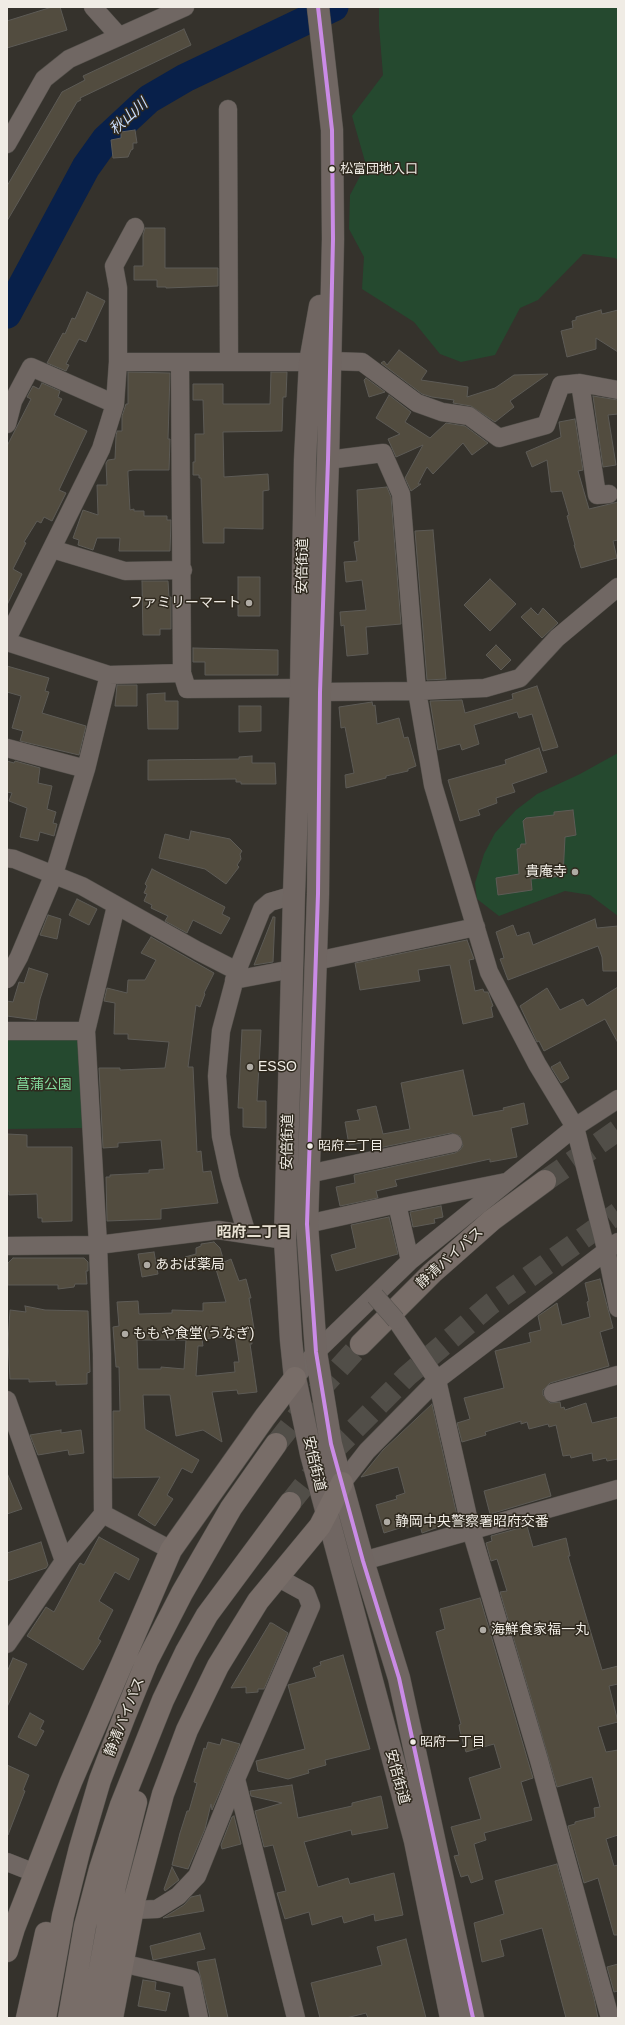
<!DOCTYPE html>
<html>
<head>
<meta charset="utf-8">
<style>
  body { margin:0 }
  #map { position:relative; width:625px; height:2025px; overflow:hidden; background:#35322c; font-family:Helvetica,sans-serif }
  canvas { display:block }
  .frame { position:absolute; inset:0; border:8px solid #f0ece5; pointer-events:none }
</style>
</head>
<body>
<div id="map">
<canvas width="625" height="2025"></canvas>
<div class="frame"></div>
</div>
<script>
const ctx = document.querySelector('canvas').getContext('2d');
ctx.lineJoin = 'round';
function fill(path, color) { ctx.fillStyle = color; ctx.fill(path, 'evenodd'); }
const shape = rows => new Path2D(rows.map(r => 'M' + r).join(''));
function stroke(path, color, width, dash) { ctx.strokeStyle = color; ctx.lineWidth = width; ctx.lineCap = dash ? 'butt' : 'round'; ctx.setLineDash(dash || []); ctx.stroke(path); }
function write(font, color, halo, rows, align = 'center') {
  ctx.font = font + ' Helvetica,"Noto Sans JP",sans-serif'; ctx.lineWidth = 3; ctx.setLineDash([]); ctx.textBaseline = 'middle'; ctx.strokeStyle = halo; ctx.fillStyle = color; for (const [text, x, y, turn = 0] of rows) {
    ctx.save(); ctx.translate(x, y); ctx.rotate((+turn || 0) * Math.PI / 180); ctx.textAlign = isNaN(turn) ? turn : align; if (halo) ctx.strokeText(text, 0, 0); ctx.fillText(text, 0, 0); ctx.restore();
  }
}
fill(shape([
  [379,7,618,7,618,260,615,258,583,254,538,300,520,308,495,355,461,362,440,354,414,322,362,289,364,257,349,229,350,195,366,165,352,116,383,75,379,26],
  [618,753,618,916,590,895,565,891,499,916,477,899,475,883,484,854,495,833,516,810,537,794,580,774],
  [74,1034,81,1042,82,1128,7,1129,7,1035]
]), '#25492f');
stroke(shape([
  [7,314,86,167,106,139,149,99,185,78,334,7]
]), '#08204a', 29);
const building = shape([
  [52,7,60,7,67,30,7,48,7,21,52,7],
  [184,29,191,45,80,98,81,100,77,102,7,221,7,186,62,92,85,80,83,76,184,29],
  [135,130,137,143,133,143,133,149,131,150,128,157,113,158,111,140,121,138,121,132,135,130],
  [145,228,165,228,165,268,218,268,218,286,166,288,166,287,157,287,157,280,134,280,134,266,143,266,143,235,145,228],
  [87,292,105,301,86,342,79,339,66,364,69,365,66,371,47,363,63,333,65,334,72,318,75,319,87,292],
  [601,310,602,314,618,310,618,352,596,338,596,349,567,357,561,331,573,328,572,321,576,320,576,317,601,310],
  [399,350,427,371,421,380,468,387,467,397,495,388,514,375,548,374,510,401,514,407,495,422,471,406,453,403,454,400,432,397,422,394,381,363,384,361,387,365,399,350],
  [128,372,170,373,168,439,170,439,169,470,133,470,128,471,128,475,130,510,134,509,134,511,144,511,144,516,167,516,167,520,171,520,170,551,119,551,120,538,97,538,93,550,78,545,79,540,73,538,83,510,98,515,97,485,107,485,106,463,108,460,115,459,116,436,117,431,122,431,122,416,126,404,128,404,128,372],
  [271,372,287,372,286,397,283,397,282,431,223,432,224,477,268,474,269,490,263,491,263,529,224,528,224,543,203,543,201,478,199,478,199,475,193,475,193,462,195,462,195,434,204,434,203,400,193,400,193,384,223,384,223,404,270,404,271,372],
  [366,378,385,392,369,397,364,380,366,378],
  [42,383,60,391,58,397,62,399,54,415,87,431,59,490,66,493,52,521,44,517,41,523,37,521,24,542,26,543,13,569,22,574,7,605,7,446,31,399,27,397,33,386,39,389,42,383],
  [389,395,411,412,405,422,430,438,446,423,465,426,488,443,472,455,463,443,433,474,427,467,418,484,421,484,411,491,405,478,423,445,396,457,388,439,400,434,376,418,389,395],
  [593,396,618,400,618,414,608,415,616,465,603,467,593,396],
  [575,419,583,470,578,471,589,509,618,502,618,540,613,541,617,558,581,568,574,545,575,545,567,516,569,515,562,491,551,492,547,460,532,467,526,452,561,437,559,422,575,419],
  [387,487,391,497,401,624,366,627,368,654,347,656,344,625,341,626,340,612,366,610,362,580,346,582,344,562,357,561,354,542,359,541,357,490,387,487],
  [433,530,446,679,427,680,415,531,433,530],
  [238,577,260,577,260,616,238,616,238,577],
  [490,579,516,604,490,631,464,605,490,579],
  [142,581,168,581,169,597,171,597,171,629,160,629,160,635,143,635,142,581],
  [531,608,538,615,543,608,558,623,542,638,521,617,531,608],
  [496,645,511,660,501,670,486,655,496,645],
  [193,648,278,650,278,675,205,675,205,662,193,662,193,648],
  [7,666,49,678,45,691,49,692,42,713,86,726,79,755,20,741,23,731,12,728,21,696,7,692,7,666],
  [117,685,137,685,137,706,115,706,117,685],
  [537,686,558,747,543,751,532,714,519,718,517,712,474,725,479,744,462,750,460,744,438,750,430,701,462,700,465,713,513,699,512,694,537,686],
  [165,693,165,701,178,701,178,729,148,729,147,694,165,693],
  [372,702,373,706,375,705,377,724,399,718,404,738,408,737,416,766,408,769,408,771,386,776,386,778,346,788,345,775,354,773,345,727,341,728,339,707,372,702],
  [239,706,261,706,261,731,239,732,239,706],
  [539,748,547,772,512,784,515,792,496,798,497,803,478,810,480,815,460,821,448,780,506,764,505,760,539,748],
  [252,756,252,763,275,763,276,784,241,784,241,782,236,782,236,779,148,780,148,760,239,759,239,757,252,756],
  [7,761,14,763,15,761,40,768,38,783,52,786,47,809,56,812,53,823,57,824,54,836,40,832,38,841,20,837,27,808,9,801,12,793,7,792,7,761],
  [573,810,576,835,565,837,563,876,531,879,532,890,498,895,496,878,519,874,517,849,520,848,521,844,526,844,523,821,526,818,554,815,554,812,573,810],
  [191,831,230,839,242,851,240,854,241,859,237,865,239,867,226,884,205,869,159,858,165,834,189,840,191,831],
  [152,869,225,907,222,914,230,918,221,934,193,920,187,933,165,921,168,916,151,908,152,905,144,901,147,894,144,893,147,886,145,884,152,869],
  [77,899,97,909,89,925,69,915,77,899],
  [48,915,61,919,57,939,40,935,48,915],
  [273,917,275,917,273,962,254,965,273,917],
  [595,919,597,928,618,926,618,971,603,971,602,957,598,946,508,980,500,959,504,958,496,932,513,925,517,936,529,932,533,945,595,919],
  [151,937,214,973,204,993,205,994,200,1007,196,1005,188,1067,193,1067,197,1152,201,1151,203,1172,211,1171,218,1203,161,1209,161,1219,107,1221,106,1177,110,1177,110,1175,149,1173,149,1170,164,1169,161,1140,118,1143,118,1147,103,1148,99,1068,120,1068,120,1070,165,1068,169,1042,128,1039,128,1034,114,1034,115,1003,104,1001,107,988,127,993,128,980,145,980,156,960,141,953,151,937],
  [467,940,474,959,469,960,475,991,483,989,484,992,488,992,493,1006,491,1007,493,1017,463,1024,450,965,418,970,420,981,360,990,355,963,467,940],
  [29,968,48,974,40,999,36,1020,7,1016,7,1001,13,1002,19,982,24,983,29,968],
  [618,987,618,1043,605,1019,544,1051,539,1041,537,1042,520,1006,547,988,560,1010,583,999,587,1006,618,987],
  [242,1030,261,1030,257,1101,266,1101,266,1128,243,1127,243,1108,238,1108,242,1030],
  [560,1062,569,1078,561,1083,551,1067,560,1062],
  [463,1070,473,1116,504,1110,503,1108,524,1103,528,1124,511,1128,517,1157,490,1162,490,1159,395,1180,397,1186,376,1191,378,1198,340,1206,336,1187,355,1183,354,1175,455,1153,460,1150,463,1146,460,1136,451,1133,374,1149,372,1141,349,1145,345,1122,360,1120,357,1110,376,1106,383,1134,410,1129,401,1083,463,1070],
  [7,1134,27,1135,27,1147,72,1147,72,1221,42,1222,42,1218,38,1218,37,1194,9,1195,9,1191,7,1191,7,1134],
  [441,1206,443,1217,434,1219,435,1223,413,1227,410,1212,441,1206],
  [389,1217,398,1254,336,1271,331,1255,356,1248,351,1225,389,1217],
  [214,1242,220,1248,224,1262,231,1259,239,1281,246,1279,251,1298,249,1298,254,1329,250,1330,252,1344,250,1344,257,1392,238,1394,237,1390,212,1392,222,1442,203,1430,176,1436,170,1395,143,1395,145,1429,199,1460,192,1473,182,1468,167,1495,173,1499,155,1526,138,1515,160,1477,113,1478,113,1411,120,1411,119,1367,116,1367,113,1327,119,1326,117,1302,138,1301,139,1314,172,1313,172,1310,203,1311,203,1303,226,1302,215,1266,200,1270,199,1267,187,1269,185,1257,196,1254,196,1248,201,1246,201,1244,214,1242],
  [235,1336,239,1362,234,1362,235,1372,196,1376,198,1346,203,1346,202,1339,235,1336],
  [137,1340,186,1340,184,1369,161,1367,161,1369,138,1369,137,1340],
  [154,1252,158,1274,142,1277,138,1254,154,1252],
  [13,1258,84,1258,88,1262,88,1271,86,1271,87,1284,75,1284,74,1287,58,1289,58,1285,8,1285,8,1263,13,1258],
  [600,1279,613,1328,600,1332,609,1366,550,1383,543,1390,543,1395,550,1403,560,1402,561,1408,564,1407,565,1410,586,1403,592,1423,618,1417,618,1459,607,1461,606,1458,593,1461,592,1453,571,1458,570,1455,563,1456,556,1425,549,1427,548,1424,529,1429,527,1422,521,1424,521,1421,485,1432,486,1435,462,1442,457,1423,470,1419,464,1398,504,1388,495,1351,531,1342,529,1333,541,1330,538,1316,557,1303,562,1325,590,1317,587,1302,589,1301,585,1283,600,1279],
  [25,1306,45,1310,88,1311,90,1372,87,1373,87,1384,56,1385,56,1381,29,1382,29,1379,10,1379,8,1342,10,1310,26,1312,25,1306],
  [432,1404,458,1520,422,1533,420,1525,407,1528,406,1526,384,1533,376,1505,397,1499,396,1496,405,1493,398,1467,361,1477,383,1450,432,1404],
  [61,1430,61,1433,81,1430,84,1453,69,1455,68,1450,38,1455,30,1435,61,1430],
  [7,1473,22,1509,7,1514,7,1473],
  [545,1474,551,1496,490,1514,484,1491,545,1474],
  [527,1526,533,1547,566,1538,570,1556,568,1556,602,1670,618,1666,618,1684,609,1686,618,1722,598,1727,606,1752,618,1750,618,1835,606,1839,614,1866,618,1865,618,1935,614,1935,598,1878,584,1883,568,1826,575,1824,575,1822,595,1817,594,1808,600,1807,592,1777,557,1787,500,1592,507,1591,497,1559,491,1561,486,1543,492,1541,491,1536,527,1526],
  [99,1537,139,1559,129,1580,115,1572,99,1601,113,1610,98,1639,101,1641,83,1670,27,1636,46,1607,54,1612,80,1563,84,1565,99,1537],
  [41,1542,48,1565,46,1568,7,1581,7,1553,41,1542],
  [480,1598,533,1778,521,1782,532,1820,484,1833,486,1840,474,1844,483,1879,471,1883,468,1875,461,1877,454,1856,459,1855,451,1827,481,1819,469,1778,501,1768,494,1744,466,1752,460,1731,459,1725,461,1724,436,1632,445,1629,440,1609,480,1598],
  [270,1623,272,1623,288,1633,264,1689,258,1689,258,1692,246,1693,246,1687,231,1688,270,1623],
  [343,1655,370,1749,325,1760,326,1765,308,1770,309,1773,288,1779,258,1771,256,1761,305,1749,288,1685,316,1677,313,1668,321,1665,320,1662,343,1655],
  [13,1658,27,1664,7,1707,7,1672,13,1658],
  [30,1713,44,1721,40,1729,44,1731,36,1746,18,1737,30,1713],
  [222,1739,240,1744,212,1810,211,1804,205,1829,188,1869,172,1865,180,1833,187,1811,189,1811,197,1783,194,1782,204,1748,206,1749,208,1742,220,1745,222,1739],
  [7,1765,29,1775,23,1790,25,1791,8,1835,7,1765],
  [292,1785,298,1818,352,1806,352,1803,381,1796,388,1828,352,1835,351,1830,304,1842,318,1887,348,1878,350,1884,394,1873,403,1915,375,1921,374,1914,344,1923,342,1916,312,1925,309,1912,285,1919,277,1893,286,1891,273,1845,264,1847,255,1811,282,1803,251,1796,250,1791,292,1785],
  [234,1816,241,1844,222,1849,221,1845,232,1817,234,1816],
  [557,1864,594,1998,598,2018,566,2018,542,1928,500,1940,504,1956,482,1962,474,1923,504,1914,495,1881,557,1864],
  [172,1867,179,1880,165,1891,164,1889,172,1867],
  [200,1895,204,1911,163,1918,184,1905,191,1897,200,1895],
  [200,1933,205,1949,153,1960,150,1946,200,1933],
  [406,1939,426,2018,368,2018,366,2013,346,2018,320,2018,311,1983,382,1965,377,1947,406,1939],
  [215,1959,228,2018,210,2018,197,1962,215,1959],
  [618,1964,618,1991,614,1992,607,1967,618,1964],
  [143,1980,156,1982,155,1990,170,1993,166,2011,138,2006,143,1980]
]);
fill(building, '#524c3f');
stroke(building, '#5d5b56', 1);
stroke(shape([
  [545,1181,618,1130],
  [276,1444,312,1398,361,1344],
  [290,1503,325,1459,407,1376,491,1304,618,1213]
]), '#514e48', 22, [22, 11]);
const minor = shape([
  [93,7,119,36],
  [228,109,229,362],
  [7,144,44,79,69,59,185,7],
  [330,361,362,362,417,403,442,412,469,416,499,438,546,425,561,385,580,383,618,390],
  [118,362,310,362],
  [580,383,597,495,609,494],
  [7,424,13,401,31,367,115,404],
  [328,460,383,453,401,494,417,691,433,785,489,972,537,1064,575,1127,606,1249,618,1308],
  [52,549,125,571,183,570],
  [7,639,101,449,115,404,118,362,118,288,114,266,135,227],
  [7,642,109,675,182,673,180,362],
  [182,673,187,689,301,688,320,692,417,691,485,688,520,678,557,638,618,587],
  [7,748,86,769],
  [7,858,14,859,82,886,198,951,237,971],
  [316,961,476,927],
  [7,979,19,957,54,874,86,769,109,675],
  [234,980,292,969],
  [7,1031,86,1031,98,1245,102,1354,103,1514,64,1561,7,1644],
  [86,1031,116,906],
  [308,1174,453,1143],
  [397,1204,506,1182],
  [307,1224,397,1204,410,1261],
  [247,1234,230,1178,221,1136,217,1076,221,1031,237,971,262,909,270,902,294,895],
  [7,1246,98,1245,218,1230,285,1240],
  [396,1320,437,1380,471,1530,539,1760,610,2018],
  [295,1378,316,1352,410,1261,575,1127,618,1099],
  [553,1393,618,1375],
  [7,1400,64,1561],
  [342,1483,367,1451,437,1380,618,1242],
  [103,1514,171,1550],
  [363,1561,618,1489],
  [236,1779,296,2018],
  [7,1862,35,1873],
  [132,1910,157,1909,178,1896,197,1876,236,1779,311,1606,306,1593,277,1577],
  [121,1963,191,1979,199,2018]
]);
const major = shape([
  [318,7,332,130,333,239,328,460,320,692,318,894,307,1224,316,1352,331,1444,363,1561,399,1678,473,2018],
  [320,306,310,362,305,460,301,688,294,895,285,1240,291,1340,295,1378,311,1454,415,1841,451,2018]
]);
const highway = shape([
  [361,1344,432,1273,492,1220,545,1181],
  [7,1951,14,1928,71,1782,171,1550,265,1417,295,1378],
  [27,2018,46,1933],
  [45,2018,63,1916,80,1848,100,1780,125,1715,147,1661,182,1593,231,1508,276,1444],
  [69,2018,85,1926,100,1869,121,1805,163,1700,186,1652,207,1615,290,1503],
  [91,2018,115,1886,136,1802],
  [112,2018,135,1898,163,1794,187,1730,218,1666,258,1601,320,1526,342,1483]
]);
stroke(minor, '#524f4a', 19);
stroke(major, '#524f4a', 23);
stroke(highway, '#524f4a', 23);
stroke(minor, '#706763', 18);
stroke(major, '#706662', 22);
stroke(highway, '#786d68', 22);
const minorBridge = shape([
  [375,1296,396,1320]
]);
stroke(minorBridge, '#524f4a', 19, []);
stroke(minorBridge, '#706763', 18);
stroke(shape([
  [318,7,332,130,333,239,328,460,320,692,318,894,307,1224,316,1352,331,1444,363,1561,399,1678,473,2018]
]), '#ca8be6', 4);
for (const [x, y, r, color] of [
  [332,169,3.5,"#f0ece5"],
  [249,603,4,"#afaba4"],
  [575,872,4,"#afaba4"],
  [250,1067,4,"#afaba4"],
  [310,1146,3.5,"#f0ece5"],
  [147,1265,4,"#afaba4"],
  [125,1334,4,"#afaba4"],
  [387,1522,4,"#afaba4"],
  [483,1630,4,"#afaba4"],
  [413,1742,3.5,"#f0ece5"]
]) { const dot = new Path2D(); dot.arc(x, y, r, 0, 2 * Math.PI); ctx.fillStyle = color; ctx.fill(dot); stroke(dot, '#2f291e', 1.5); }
write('13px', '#f0ece5', '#2f291e', [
  ["松富団地入口",340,169],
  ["昭府二丁目",318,1146],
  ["昭府一丁目",420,1742]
], 'left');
write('14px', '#f0ece5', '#2f291e', [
  ["安倍街道",303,566,-89],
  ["安倍街道",288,1142,-89],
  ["静清バイパス",450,1258,-42],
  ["安倍街道",314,1464,77],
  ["静清バイパス",125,1717,-68],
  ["安倍街道",397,1777,75]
]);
write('14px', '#f0ece5', '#2f291e', [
  ["ファミリーマート",241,603,"right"],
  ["貴庵寺",567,872,"right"],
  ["ESSO",258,1067],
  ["あおば薬局",155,1265],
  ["ももや食堂(うなぎ)",133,1334],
  ["静岡中央警察署昭府交番",395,1522],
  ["海鮮食家福一丸",491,1630]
], 'left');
write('14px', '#81d99b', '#2f291e', [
  ["菖蒲公園",44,1085]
]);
write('italic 15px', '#c8dcfc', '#2f291e', [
  ["秋山川",129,117,-42]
]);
write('bold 15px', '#e7e0d2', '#2f291e', [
  ["昭府二丁目",254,1233]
]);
</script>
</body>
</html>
